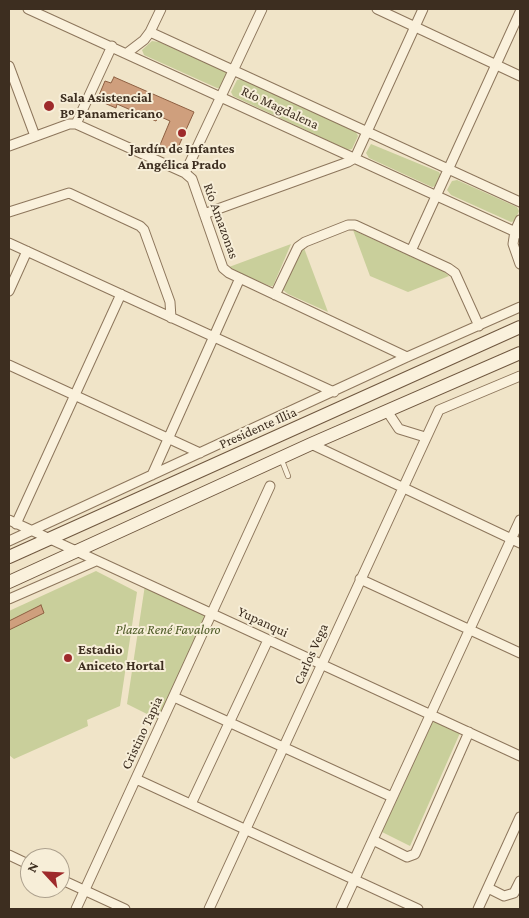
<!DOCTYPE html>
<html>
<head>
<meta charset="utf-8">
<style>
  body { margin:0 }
  #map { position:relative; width:529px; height:918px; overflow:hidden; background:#f0e4c8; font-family:"Crimson Pro",serif }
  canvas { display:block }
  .frame { position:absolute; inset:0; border:10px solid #3d2e20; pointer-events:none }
  .north { position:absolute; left:20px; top:848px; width:50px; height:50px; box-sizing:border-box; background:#f7eed8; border:1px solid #ada18e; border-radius:50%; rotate:295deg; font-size:14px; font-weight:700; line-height:20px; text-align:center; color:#3d2e20 }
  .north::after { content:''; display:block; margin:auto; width:18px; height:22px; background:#9e2a2b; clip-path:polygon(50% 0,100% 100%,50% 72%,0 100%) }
</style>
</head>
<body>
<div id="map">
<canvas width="529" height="918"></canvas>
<div class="frame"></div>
<div class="north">N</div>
</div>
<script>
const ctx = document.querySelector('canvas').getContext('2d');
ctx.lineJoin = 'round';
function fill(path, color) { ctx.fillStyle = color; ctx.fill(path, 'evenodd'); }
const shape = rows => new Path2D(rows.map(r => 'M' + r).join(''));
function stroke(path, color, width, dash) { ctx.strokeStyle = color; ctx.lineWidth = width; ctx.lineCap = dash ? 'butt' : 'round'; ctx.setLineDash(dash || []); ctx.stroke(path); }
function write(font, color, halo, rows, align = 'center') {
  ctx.font = font + ' "Crimson Pro",serif'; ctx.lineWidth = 4; ctx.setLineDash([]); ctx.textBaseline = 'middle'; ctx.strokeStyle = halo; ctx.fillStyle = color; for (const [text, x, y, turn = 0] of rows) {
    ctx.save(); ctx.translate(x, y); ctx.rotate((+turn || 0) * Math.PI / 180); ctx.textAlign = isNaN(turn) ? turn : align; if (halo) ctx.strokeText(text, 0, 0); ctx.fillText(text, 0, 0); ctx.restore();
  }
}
fill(shape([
  [152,41,159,42,226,72,227,75,221,88,217,88,144,55,142,50],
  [241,79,356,132,358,136,352,149,348,150,233,96,231,92,237,80],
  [371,144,439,172,441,176,436,186,432,187,369,158,366,153],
  [457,180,517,207,519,211,515,221,511,222,451,195,447,190,452,181],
  [353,230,443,271,449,276,408,292,370,276],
  [291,244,273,286,270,286,234,271,229,267],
  [304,248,328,312,288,294,283,290,283,287,299,251],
  [96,571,137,592,120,706,87,720,88,726,14,759,9,755,9,611],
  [145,585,208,615,159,720,127,704],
  [433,721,460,733,410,846,382,832]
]), '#c9cf9b');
const building = shape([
  [114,77,194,112,176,152,160,145,170,121,159,116,156,121,117,104,116,108,97,100,105,81,111,83,114,77],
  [41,605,44,613,9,630,9,621,41,605]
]);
fill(building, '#cf9f7d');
stroke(building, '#8d5f41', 1);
const service = shape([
  [281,458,288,476]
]);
const minor = shape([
  [28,9,520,234],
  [377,9,520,76],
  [150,32,520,202],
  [127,53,144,40,150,32,161,9],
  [9,66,35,136],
  [76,124,112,46],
  [9,146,69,124,76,124,185,173,192,179,223,268,229,273,407,357],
  [185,173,262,9],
  [9,212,69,193,140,226,144,230,170,302,171,318],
  [204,214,348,162,355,158,423,9],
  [520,220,515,231,513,244,520,264],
  [9,243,334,392],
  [411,251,520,12],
  [9,291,27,251],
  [275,295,298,247,305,242,348,225,355,225,448,268,455,273,479,326],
  [9,365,200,453],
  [387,411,399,429,425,437],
  [311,444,520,543],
  [152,475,240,278],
  [9,520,520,756],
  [16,524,121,294],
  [9,541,407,357,520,307],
  [360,579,520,653],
  [9,599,96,561],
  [174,697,392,797],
  [136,779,418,909],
  [191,804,268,640],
  [373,840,407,857,415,854,469,732],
  [9,855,30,865],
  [60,879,125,909],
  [488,888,504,896,514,893,520,881],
  [76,909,270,486],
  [209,909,439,410,520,376],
  [341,909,520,520],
  [478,909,520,817]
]);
const secondary = shape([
  [9,557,520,327],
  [9,582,311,444,520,353]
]);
stroke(service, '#8d765c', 6);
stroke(minor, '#8d765c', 11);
stroke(secondary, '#6f573f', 14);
stroke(service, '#faf1dc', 4.5);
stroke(minor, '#faf1dc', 9);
stroke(secondary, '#faf1dc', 12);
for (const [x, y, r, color] of [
  [49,106,6,"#9e2a2b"],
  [182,133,5,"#9e2a2b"],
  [68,658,5,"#9e2a2b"]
]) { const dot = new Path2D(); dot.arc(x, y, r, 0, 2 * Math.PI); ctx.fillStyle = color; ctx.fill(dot); stroke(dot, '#f7eed8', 2); }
write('bold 14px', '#3d2e20', '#f7eed8', [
  ["Sala Asistencial",60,98],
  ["Bº Panamericano",60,114],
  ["Jardín de Infantes",182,149,"center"],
  ["Angélica Prado",182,165,"center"],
  ["Estadio",78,650],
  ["Aniceto Hortal",78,666]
], 'left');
write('14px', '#3d2e20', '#f7eed8', [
  ["Río Magdalena",280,108,25],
  ["Río Amazonas",221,221,70],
  ["Presidente Illia",258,428,-24],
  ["Yupanqui",263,622,25],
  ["Carlos Vega",311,654,-66],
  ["Cristino Tapia",142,733,-65]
]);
write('italic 14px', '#4d5a26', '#f7eed8', [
  ["Plaza René Favaloro",168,630]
]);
</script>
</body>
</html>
